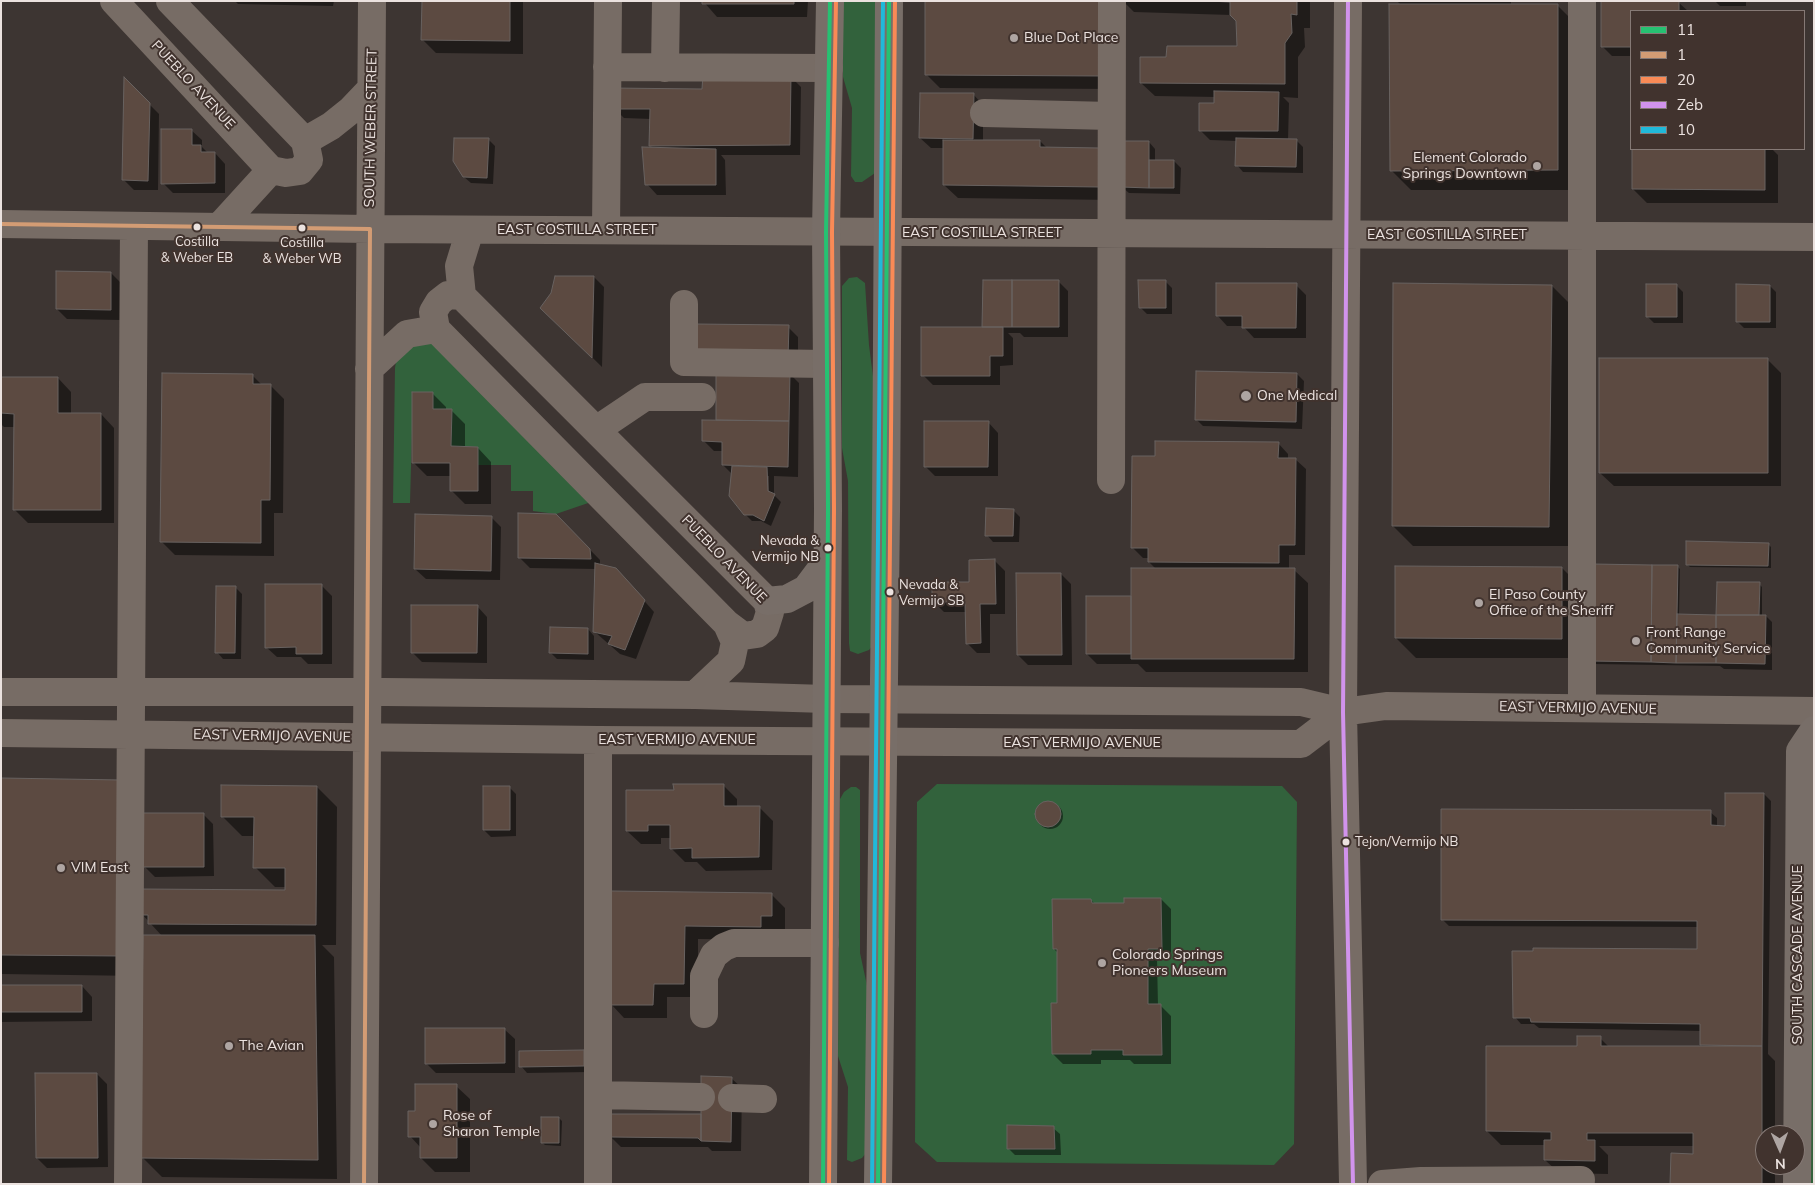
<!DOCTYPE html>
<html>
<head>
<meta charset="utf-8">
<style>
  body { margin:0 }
  #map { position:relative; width:1815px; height:1185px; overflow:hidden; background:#3d3532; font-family:Mulish,sans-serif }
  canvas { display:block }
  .frame { position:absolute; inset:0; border:2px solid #ebe2df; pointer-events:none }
  .legend { position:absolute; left:1630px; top:10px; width:175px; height:140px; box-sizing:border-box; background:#41332e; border:1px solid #857975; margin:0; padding:6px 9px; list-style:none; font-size:15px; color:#ebe2df }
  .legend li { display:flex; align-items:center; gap:10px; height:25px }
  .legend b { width:25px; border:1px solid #857975 }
  .north { position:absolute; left:1755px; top:1125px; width:50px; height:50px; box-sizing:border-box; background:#41332e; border:1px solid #857975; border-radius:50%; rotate:178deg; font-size:14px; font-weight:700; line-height:20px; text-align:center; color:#ebe2df }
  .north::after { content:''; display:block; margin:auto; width:18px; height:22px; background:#aea5a2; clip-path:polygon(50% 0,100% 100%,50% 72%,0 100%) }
</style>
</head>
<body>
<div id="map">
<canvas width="1815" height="1185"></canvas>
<div class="frame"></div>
<ul class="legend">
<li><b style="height:6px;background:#26c172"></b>11</li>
<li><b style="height:6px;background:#d39c74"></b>1</li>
<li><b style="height:6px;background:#f98a56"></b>20</li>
<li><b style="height:6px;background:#d193ec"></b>Zeb</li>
<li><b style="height:6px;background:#20b9da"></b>10</li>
</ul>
<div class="north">N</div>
</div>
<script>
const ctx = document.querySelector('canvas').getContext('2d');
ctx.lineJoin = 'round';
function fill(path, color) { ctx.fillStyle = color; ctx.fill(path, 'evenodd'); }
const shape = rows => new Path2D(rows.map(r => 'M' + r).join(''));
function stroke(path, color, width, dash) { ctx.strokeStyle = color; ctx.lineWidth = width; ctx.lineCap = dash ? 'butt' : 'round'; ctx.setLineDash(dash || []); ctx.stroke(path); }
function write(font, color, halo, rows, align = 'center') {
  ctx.font = font + ' Mulish,sans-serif'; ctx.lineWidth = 4; ctx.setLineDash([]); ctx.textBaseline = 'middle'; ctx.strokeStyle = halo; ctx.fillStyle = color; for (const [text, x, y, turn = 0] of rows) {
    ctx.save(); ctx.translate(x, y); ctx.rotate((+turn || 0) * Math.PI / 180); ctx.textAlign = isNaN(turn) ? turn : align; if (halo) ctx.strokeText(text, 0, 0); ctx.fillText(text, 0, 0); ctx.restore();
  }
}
fill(shape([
  [843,1,877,1,878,171,862,182,855,182,851,176,852,108,843,77],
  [857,277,865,283,869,345,876,400,875,642,869,650,858,654,850,651,849,643,848,481,842,448,842,286,849,278],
  [432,340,594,501,556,514,533,511,533,491,511,491,511,465,478,465,478,447,451,446,452,409,433,409,433,392,413,392,410,503,393,503,395,368,397,355,407,344],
  [937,784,1282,786,1297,802,1294,1144,1274,1165,937,1162,915,1142,917,802],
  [851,787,856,787,860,790,860,953,868,990,866,1153,862,1158,852,1162,847,1160,848,1087,838,1056,840,799,844,792],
  [1814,798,1814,1184,1811,1184,1812,799]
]), '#32623c');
fill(shape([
  [235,1,334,1,333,6,238,4],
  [423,1,523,1,523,54,436,53,423,40],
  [703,1,808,1,807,17,717,17],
  [1104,1,1116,89,940,88,926,74],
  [1123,1,1310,1,1310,28,1304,28,1305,47,1298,57,1298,98,1283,97,1289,103,1288,140,1297,141,1303,147,1303,173,1243,172,1237,165,1237,141,1210,140,1200,130,1215,104,1216,97,1155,96,1141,83,1167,58,1238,48,1237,21,1231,15,1134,12],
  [1397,1,1511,1,1511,5,1557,5,1577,25,1578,190,1411,190,1391,170,1402,6],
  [1715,1,1746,1,1746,6,1720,6],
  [1602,2,1678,2,1688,11,1631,11,1631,56,1612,56,1602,46],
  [790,76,801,87,800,155,721,155,725,160,726,195,657,195,647,184,653,148,650,145,651,119,624,118,614,108,703,90],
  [125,80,159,114,158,190,134,190,123,179],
  [973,94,983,105,983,142,1040,141,1047,148,1100,149,1113,200,958,198,944,185,944,148,931,148,920,138],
  [191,130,202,140,202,147,208,153,215,153,225,164,225,193,173,193,163,183],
  [488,139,495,146,493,184,471,183,464,177],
  [1149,142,1155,149,1155,161,1174,161,1181,168,1180,194,1129,193,1122,187],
  [1633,149,1772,149,1778,155,1778,203,1647,203,1633,189],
  [111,273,121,283,120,320,67,319,57,309],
  [594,277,604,287,602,367,542,308,552,293],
  [1058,281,1068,291,1068,337,1024,337,1020,333,1008,333,1013,338,1013,365,1000,366,1000,385,933,385,923,375,984,328],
  [1165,281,1172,288,1172,314,1147,314,1140,307],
  [1296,285,1306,295,1306,338,1254,338,1243,326,1227,326,1217,315],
  [1552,286,1572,306,1569,546,1413,546,1393,526],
  [1677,286,1683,292,1683,323,1654,323,1647,316],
  [1770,286,1776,292,1776,328,1744,328,1737,321],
  [788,327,798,337,798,368,705,367],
  [1767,359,1781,373,1781,486,1614,486,1600,473],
  [718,372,789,373,799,383,798,477,774,476,774,495,781,502,771,526,761,521,752,521,745,514,732,474,723,465,723,451,714,451,704,441,717,421],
  [766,476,769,476,769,497,767,497],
  [1297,374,1304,381,1302,429,1203,426,1196,419],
  [253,376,262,385,271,386,284,399,283,513,274,513,274,556,175,555,162,542],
  [1,378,58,378,71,392,71,414,101,414,114,428,114,523,28,523,14,509,15,427,4,427,1,424],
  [433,394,446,407,446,410,451,410,465,424,465,448,478,448,491,462,491,504,465,504,451,490,451,476,427,476,413,462],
  [988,422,998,433,998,476,935,476,925,466],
  [1278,443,1288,454,1288,459,1295,459,1306,469,1305,555,1289,555,1289,570,1294,570,1308,583,1308,672,1146,672,1138,664,1097,664,1087,654,1131,597,1156,569,1149,562,1149,558,1143,558,1133,548,1156,457],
  [1013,510,1020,517,1019,542,993,542,987,535],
  [556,515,600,560,600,565,626,580,654,612,636,659,620,654,595,632,596,569,530,568,520,558],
  [491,517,501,527,500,580,426,579,415,569],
  [1768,544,1771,547,1771,568,1690,567,1687,564],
  [995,561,1005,571,1005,614,990,614,990,653,977,653,967,643,967,612,944,612,933,601,971,583],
  [1677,566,1680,569,1679,615,1718,616,1759,584,1762,587,1762,616,1766,616,1772,622,1772,670,1724,669,1720,666,1595,664,1592,661],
  [1562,568,1582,588,1581,658,1416,658,1396,638],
  [1061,574,1071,584,1072,665,1028,665,1018,655],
  [322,586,332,596,332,664,308,664,301,657,277,657,266,647],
  [235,587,242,594,241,659,223,659,217,652],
  [477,606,487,617,487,663,422,662,412,652],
  [588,629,594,636,594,660,557,659,550,652],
  [1,779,140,890,286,891,286,887,275,887,255,867,255,836,242,836,222,816,317,787,337,807,336,945,322,945,334,957,337,1179,162,1177,142,1157,162,936,140,912,140,976,1,974],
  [723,785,737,799,737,807,759,807,773,821,772,870,706,871,697,862,685,862,671,848,671,838,661,838,661,844,641,844,627,831,675,791],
  [509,787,516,794,516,836,491,837,484,830],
  [1764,794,1771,801,1768,1054,1775,1061,1775,1135,1765,1135,1765,1165,1775,1165,1775,1184,1672,1184,1695,1155,1694,1146,1599,1146,1608,1155,1608,1174,1559,1173,1545,1160,1545,1145,1501,1145,1487,1131,1578,1047,1600,1038,1609,1047,1703,1047,1701,1045,1701,1031,1539,1028,1534,1024,1521,1024,1515,1017,1698,950,1698,927,1449,926,1442,919,1710,812,1717,818,1717,827,1727,827],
  '1037 816a13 13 0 1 1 26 0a13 13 0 1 1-26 0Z',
  [203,814,213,824,214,876,155,877,144,866],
  [612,892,771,894,785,908,785,929,774,929,774,940,698,939,698,997,667,997,667,1018,624,1018,611,1004],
  [1161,899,1171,909,1171,959,1157,959,1158,1006,1161,1006,1171,1016,1171,1064,1134,1064,1130,1060,1101,1060,1101,1064,1063,1064,1053,1054,1058,1004,1058,953,1054,949,1091,900,1096,905,1125,905],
  [82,986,92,997,92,1021,1,1022,1,987],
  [504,1029,515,1039,515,1073,436,1073,426,1063],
  [584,1051,590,1058,590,1072,527,1073,521,1066],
  [97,1074,107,1084,108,1167,47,1168,37,1158],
  [731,1078,742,1088,741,1151,712,1151,708,1147,621,1147,611,1137,702,1116],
  [456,1086,470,1099,470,1172,435,1172,421,1158,421,1148,410,1136,416,1113],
  [559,1118,562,1121,561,1146,545,1145,542,1142],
  [1053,1128,1060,1134,1061,1155,1015,1155,1009,1149]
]), '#0007');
const building = shape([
  [422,1,510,1,510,41,421,40,422,1],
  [702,1,794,1,794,4,702,4,702,1],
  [925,1,1103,1,1103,76,925,75,925,1],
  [1208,1,1297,1,1297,15,1291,14,1292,33,1285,43,1285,84,1140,83,1140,57,1166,57,1167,46,1237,46,1236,21,1230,15,1230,2,1208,1],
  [1601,1,1679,1,1679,11,1631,11,1631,47,1601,47,1601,1],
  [1389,4,1558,4,1558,170,1390,171,1389,4],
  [703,74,791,75,790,145,649,146,650,109,612,109,612,88,702,89,703,74],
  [124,77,150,103,148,181,122,180,124,77],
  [1214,91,1279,92,1278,131,1199,131,1199,103,1214,103,1214,91],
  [920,93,974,93,973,139,919,138,920,93],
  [161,129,192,129,192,145,201,145,201,152,215,152,215,183,161,184,161,129],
  [454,138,489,138,487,178,463,177,453,161,454,138],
  [1236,138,1297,139,1296,167,1235,166,1236,138],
  [943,140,1040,140,1040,147,1100,148,1100,187,943,185,943,140],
  [1122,141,1149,141,1149,188,1121,187,1122,141],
  [642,147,716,149,716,185,645,185,642,147],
  [1632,149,1765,149,1765,190,1632,189,1632,149],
  [1149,160,1174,160,1174,188,1149,188,1149,160],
  [56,271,111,272,111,310,56,309,56,271],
  [555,276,594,276,592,358,540,308,551,293,555,276],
  [983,280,1012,280,1012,327,982,327,983,280],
  [1012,280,1059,280,1059,327,1012,327,1012,280],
  [1138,280,1166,280,1166,308,1139,308,1138,280],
  [1216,283,1297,283,1296,328,1242,328,1242,316,1216,316,1216,283],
  [1393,283,1552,285,1549,527,1392,526,1393,283],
  [1646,284,1677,284,1677,317,1646,317,1646,284],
  [1736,284,1770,285,1770,322,1736,322,1736,284],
  [694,324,789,325,788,358,693,357,694,324],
  [921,327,1003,327,1003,356,990,356,990,376,921,376,921,327],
  [1599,358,1768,358,1768,473,1599,473,1599,358],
  [716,371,790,372,789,421,716,420,716,371],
  [1196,371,1297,373,1296,422,1195,420,1196,371],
  [162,373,253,374,253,384,271,384,270,500,261,500,261,543,160,542,162,373],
  [1,377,58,377,58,413,101,413,101,510,13,510,14,414,1,413,1,377],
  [412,392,433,392,433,409,452,409,451,446,478,447,478,491,450,491,450,463,412,463,412,392],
  [702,420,789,421,788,467,722,465,722,442,702,441,702,420],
  [924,421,989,421,988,467,924,467,924,421],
  [1155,441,1279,442,1278,458,1296,458,1295,545,1279,545,1279,563,1148,562,1148,548,1131,548,1132,456,1155,456,1155,441],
  [732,466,767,467,768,491,775,494,764,521,753,515,744,515,729,496,732,466],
  [986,508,1014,509,1013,536,985,536,986,508],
  [518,513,556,514,590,549,591,559,518,558,518,513],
  [415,514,492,516,491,571,414,569,415,514],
  [1686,541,1769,543,1768,566,1686,565,1686,541],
  [995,559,996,604,980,604,981,643,966,644,965,602,932,602,932,582,969,582,969,560,995,559],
  [595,563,616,568,645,600,625,650,608,644,612,636,593,632,595,563],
  [1592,564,1652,565,1651,662,1590,661,1592,564],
  [1652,565,1678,565,1676,663,1651,662,1652,565],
  [1395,566,1562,567,1562,639,1395,638,1395,566],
  [1131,568,1295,568,1294,659,1131,659,1131,568],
  [1016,573,1061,573,1062,655,1017,655,1016,573],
  [1717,582,1760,582,1759,615,1716,615,1717,582],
  [265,584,322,584,322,654,296,654,296,647,265,648,265,584],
  [216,586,236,586,235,653,215,653,216,586],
  [1086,596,1131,596,1131,654,1086,654,1086,596],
  [411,605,478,605,477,653,411,653,411,605],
  [1677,614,1716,615,1716,663,1676,663,1677,614],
  [1716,615,1766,615,1765,664,1716,663,1716,615],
  [550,627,588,628,588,654,549,653,550,627],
  [1,778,121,780,121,956,1,955,1,778],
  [673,784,724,784,724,806,760,806,759,857,692,858,692,848,670,849,670,825,648,825,648,831,626,831,626,790,674,790,673,784],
  [221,785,317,786,316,925,148,924,148,915,141,915,141,889,285,890,285,868,253,868,254,817,221,817,221,785],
  [483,786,510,786,510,830,483,830,483,786],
  [1725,793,1764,793,1762,1046,1700,1045,1700,1024,1531,1022,1530,1018,1513,1018,1512,951,1533,951,1533,948,1697,949,1697,921,1441,920,1441,809,1711,810,1711,825,1725,826,1725,793],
  '1035 814a13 13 0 1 1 26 0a13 13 0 1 1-26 0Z',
  [143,813,204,813,204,867,143,867,143,813],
  [611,891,772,893,772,916,761,916,761,927,685,926,684,984,654,984,653,1005,609,1005,611,891],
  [1124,898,1161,898,1162,949,1148,949,1148,1004,1161,1004,1162,1055,1123,1055,1123,1050,1091,1050,1091,1054,1052,1054,1051,1003,1057,1003,1057,949,1053,949,1052,899,1091,899,1092,903,1124,903,1124,898],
  [143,935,315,935,318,1160,140,1158,143,935],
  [1,985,82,985,82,1012,1,1012,1,985],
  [425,1028,505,1028,505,1063,425,1064,425,1028],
  [1577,1036,1601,1036,1601,1046,1762,1046,1762,1184,1670,1184,1671,1153,1693,1154,1693,1133,1587,1133,1587,1140,1595,1140,1595,1161,1544,1160,1544,1140,1551,1140,1551,1132,1486,1131,1486,1046,1577,1046,1577,1036],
  [584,1050,584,1066,519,1067,519,1051,584,1050],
  [35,1073,97,1073,98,1158,36,1158,35,1073],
  [701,1076,732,1077,731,1142,701,1141,701,1076],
  [415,1084,457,1084,457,1158,420,1158,420,1137,408,1137,408,1111,415,1111,415,1084],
  [610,1114,701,1114,701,1141,698,1138,610,1137,610,1114],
  [541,1117,559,1117,559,1143,541,1143,541,1117],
  [1007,1125,1054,1126,1055,1149,1007,1149,1007,1125]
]);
fill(building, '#5c4a41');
stroke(building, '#686260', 1);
stroke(shape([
  [114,1,271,170],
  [170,1,305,141],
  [1348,1,1343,712,1353,1184],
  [607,67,829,68],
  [665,68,666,1],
  [984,113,1111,116],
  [1,224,370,229,1814,237],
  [220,226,271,170,286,173,300,171,309,160,305,141,331,126,351,110,371,89],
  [606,230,608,1],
  [448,295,462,296,767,601,770,612,765,628,757,634,743,636,727,624,436,329,433,312,439,302,448,295],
  [462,296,459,266,470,230],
  [684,304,684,362,827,364],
  [369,369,407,334,436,329],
  [596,430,645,397,702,397],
  [1111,480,1112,1],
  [1,692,386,692,695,695,826,699,1301,702,1343,712,1386,706,1814,711],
  [695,695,731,661,735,642,727,624],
  [1582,708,1582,1],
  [1,733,598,740,1301,744,1343,712],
  [704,1014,704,976,714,955,724,947,734,943,825,943],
  [598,1095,701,1097],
  [732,1098,763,1099],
  [128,1184,134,226],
  [364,1184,372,1],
  [598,1184,598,740],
  [1382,1184,1421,1181,1581,1180]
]), '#776c65', 28);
stroke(shape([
  [767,601,787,599,806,589,827,561],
  [823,1184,828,509,826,232,830,1],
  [878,1184,886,511,889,1],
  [1797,1184,1800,751,1814,730]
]), '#786e68', 28);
stroke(shape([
  [823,1184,828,509,826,232,830,1],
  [878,1184,889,1]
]), '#26c172', 4);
stroke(shape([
  [1,224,370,229],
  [364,1184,370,229]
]), '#d39c74', 4);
stroke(shape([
  [829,1184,834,509,832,232,836,1],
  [884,1184,895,1]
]), '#f98a56', 4);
stroke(shape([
  [1348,1,1343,712,1353,1184]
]), '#d193ec', 4);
stroke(shape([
  [872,1184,883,1]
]), '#20b9da', 4);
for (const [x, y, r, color] of [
  [1014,38,5,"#aea5a2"],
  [1537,166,5,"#aea5a2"],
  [197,227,4.5,"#ebe2df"],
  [302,228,4.5,"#ebe2df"],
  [1246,396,6,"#aea5a2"],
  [828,548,4.5,"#ebe2df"],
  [890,592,4.5,"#ebe2df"],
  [1479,603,5,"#aea5a2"],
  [1636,641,5,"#aea5a2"],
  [1346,842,4.5,"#ebe2df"],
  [61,868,5,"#aea5a2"],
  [1102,963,5,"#aea5a2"],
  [229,1046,5,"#aea5a2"],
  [433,1124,5,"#aea5a2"]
]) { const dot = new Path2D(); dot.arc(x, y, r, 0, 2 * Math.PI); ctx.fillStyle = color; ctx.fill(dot); stroke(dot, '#41332e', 2); }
write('13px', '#ebe2df', '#41332e', [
  ["Costilla",197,242],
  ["& Weber EB",197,258],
  ["Costilla",302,243],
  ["& Weber WB",302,259],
  ["Nevada &",819,541,"right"],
  ["Vermijo NB",819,557,"right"],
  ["Nevada &",899,585,"left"],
  ["Vermijo SB",899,601,"left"],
  ["Tejon/Vermijo NB",1355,842,"left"]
]);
write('14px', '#ebe2df', '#41332e', [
  ["Blue Dot Place",1024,38],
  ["Element Colorado",1527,158,"right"],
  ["Springs Downtown",1527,174,"right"],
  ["One Medical",1257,396],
  ["El Paso County",1489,595],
  ["Office of the Sheriff",1489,611],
  ["Front Range",1646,633],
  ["Community Service",1646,649],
  ["VIM East",71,868],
  ["Colorado Springs",1112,955],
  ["Pioneers Museum",1112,971],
  ["The Avian",239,1046],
  ["Rose of",443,1116],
  ["Sharon Temple",443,1132]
], 'left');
write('14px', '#ebe2df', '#41332e', [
  ["PUEBLO AVENUE",193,85,47],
  ["SOUTH WEBER STREET",371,128,-89],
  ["EAST COSTILLA STREET",577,230],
  ["EAST COSTILLA STREET",982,233],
  ["EAST COSTILLA STREET",1447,235],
  ["PUEBLO AVENUE",724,559,46],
  ["EAST VERMIJO AVENUE",1578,708,1],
  ["EAST VERMIJO AVENUE",272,736,1],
  ["EAST VERMIJO AVENUE",677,740],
  ["EAST VERMIJO AVENUE",1082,743],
  ["SOUTH CASCADE AVENUE",1798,955,-90]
]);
</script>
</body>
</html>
